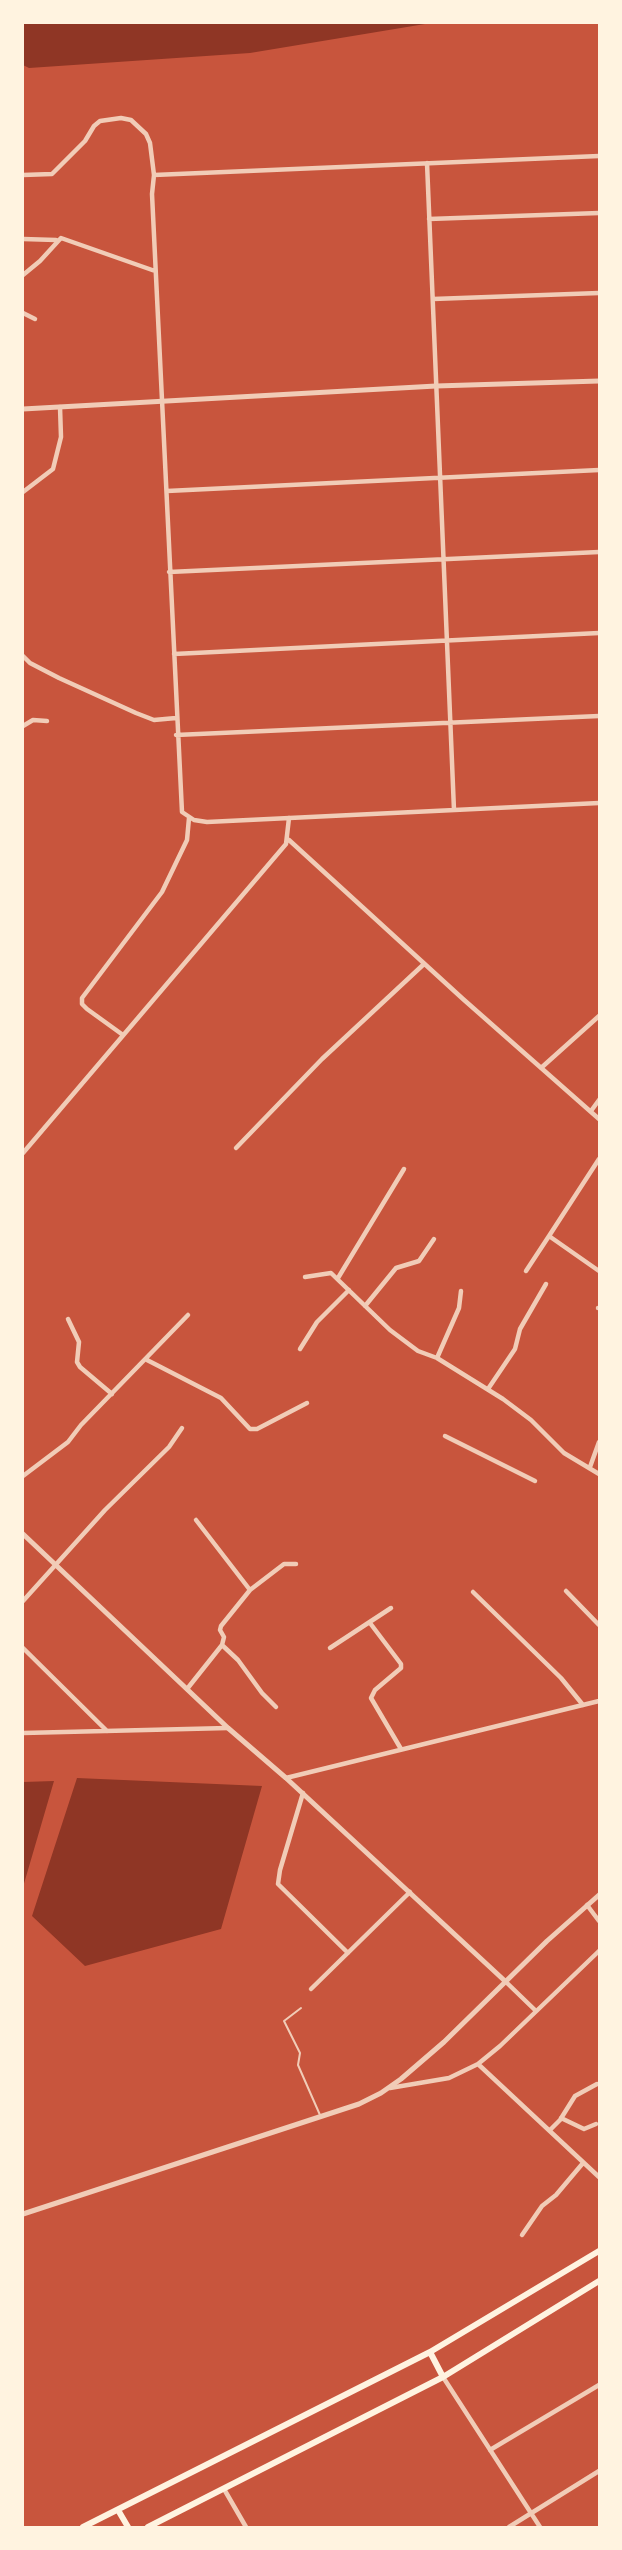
<!DOCTYPE html>
<html>
<head>
<meta charset="utf-8">
<style>
  body { margin:0 }
  #map { position:relative; width:622px; height:2550px; overflow:hidden; background:#c8553d; font-family:"Work Sans",sans-serif }
  canvas { display:block }
  .frame { position:absolute; inset:0; border:24px solid #fff3e0; pointer-events:none }
</style>
</head>
<body>
<div id="map">
<canvas width="622" height="2550"></canvas>
<div class="frame"></div>
</div>
<script>
const ctx = document.querySelector('canvas').getContext('2d');
ctx.lineJoin = 'round';
function fill(path, color) { ctx.fillStyle = color; ctx.fill(path, 'evenodd'); }
const shape = rows => new Path2D(rows.map(r => 'M' + r).join(''));
function stroke(path, color, width, dash) { ctx.strokeStyle = color; ctx.lineWidth = width; ctx.lineCap = dash ? 'butt' : 'round'; ctx.setLineDash(dash || []); ctx.stroke(path); }
fill(shape([
  [23,23,431,23,250,53,29,68,23,65],
  [77,1778,262,1786,221,1929,85,1966,32,1916],
  [54,1781,23,1887,23,1782]
]), '#8f3625');
stroke(shape([
  [301,2008,284,2021,300,2053,298,2065,320,2115]
]), '#f1ccb7', 2);
stroke(shape([
  [599,156,154,175,152,194,182,812,194,820,207,822,599,803],
  [427,163,454,810],
  [23,175,52,174,85,141,94,126,100,121,121,118,131,120,146,134,150,143,154,175],
  [429,219,599,213],
  [23,239,56,240],
  [23,275,40,261,61,238,155,271],
  [433,299,599,293],
  [23,313,35,319],
  [167,491,599,470],
  [23,492,53,469,61,437,60,407],
  [169,572,599,552],
  [174,654,599,633],
  [23,656,30,663,59,678,136,713,154,720,176,718],
  [23,726,33,720,47,721],
  [176,735,599,716],
  [289,840,463,999,599,1119],
  [123,1035,87,1009,82,1004,82,998,162,892,187,840,189,818],
  [541,1068,599,1016],
  [591,1111,599,1100],
  [236,1148,322,1059,424,964],
  [23,1153,286,844,289,818],
  [599,1159,549,1236,599,1271],
  [526,1271,549,1236],
  [305,1277,331,1273,390,1330,418,1351,437,1358,503,1399,531,1420,564,1453,599,1474],
  [338,1278,404,1169],
  [365,1306,396,1268,419,1261,434,1239],
  [598,1308,599,1308],
  [68,1319,79,1342,77,1362,80,1367,112,1394],
  [300,1349,317,1322,349,1290],
  [437,1358,459,1308,461,1291],
  [147,1360,221,1398,250,1429,257,1429,307,1403],
  [488,1389,515,1349,520,1329,546,1284],
  [445,1436,535,1481],
  [590,1467,599,1442],
  [23,1476,68,1442,81,1425,188,1315],
  [250,1590,284,1564,296,1564],
  [566,1591,599,1625],
  [473,1592,561,1678,583,1705],
  [23,1601,105,1510,169,1447,182,1428],
  [370,1623,401,1664,401,1668,375,1690,371,1698,401,1749],
  [222,1645,238,1660,262,1693,276,1707],
  [23,1648,107,1731],
  [330,1648,391,1608],
  [187,1689,222,1645,224,1637,220,1630,221,1626,250,1590,196,1520],
  [23,1733,228,1728],
  [286,1778,599,1701],
  [303,1793,280,1870,278,1884,348,1953],
  [587,1905,599,1921],
  [506,1982,536,2011],
  [311,1989,410,1892],
  [478,2064,599,2177],
  [390,2088,449,2078,478,2064,500,2046,599,1951],
  [561,2118,584,2129,596,2124],
  [550,2130,560,2120,575,2096,597,2084],
  [522,2235,542,2206,556,2195,583,2163],
  [443,2377,540,2527],
  [490,2450,599,2385],
  [224,2489,246,2527],
  [509,2527,599,2471]
]), '#f1ccb7', 4.5);
stroke(shape([
  [23,409,436,386,599,381],
  [23,1534,228,1728,286,1778,506,1982],
  [23,2214,359,2104,381,2093,401,2079,444,2042,547,1941,599,1895]
]), '#f1ccb7', 5);
stroke(shape([
  [430,2352,443,2377],
  [118,2510,128,2527],
  [83,2527,430,2352,599,2251],
  [148,2527,443,2377,599,2281]
]), '#fff3e0', 6);
</script>
</body>
</html>
